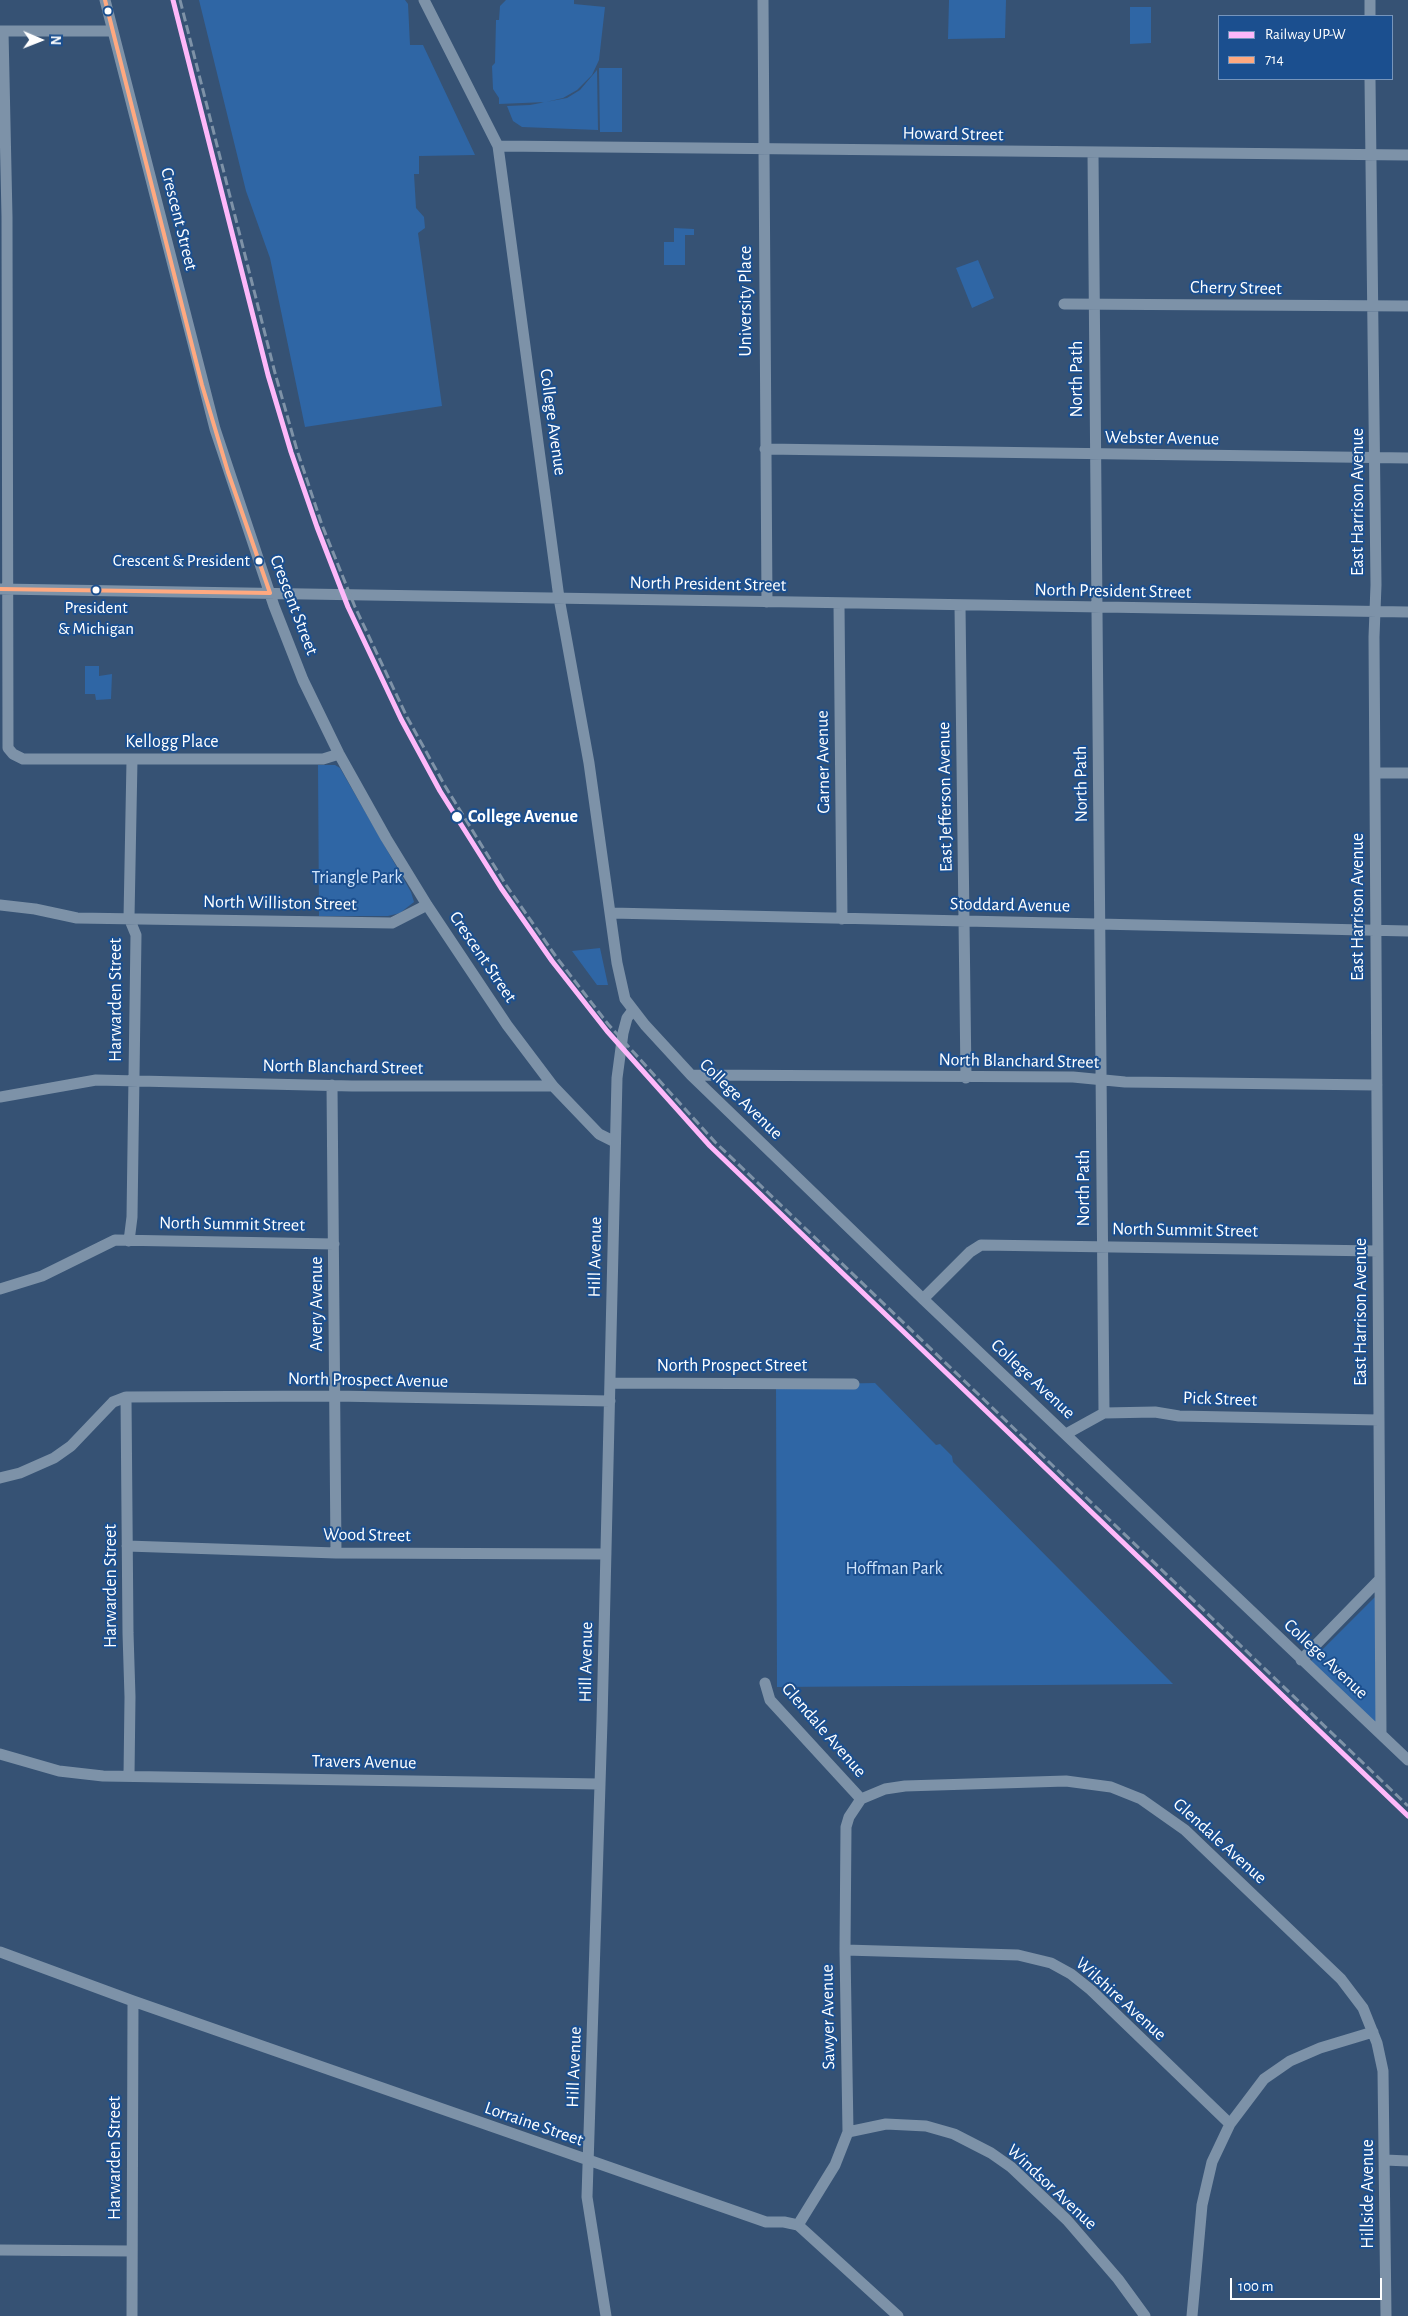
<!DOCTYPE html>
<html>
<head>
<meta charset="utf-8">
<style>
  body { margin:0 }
  #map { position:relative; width:1408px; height:2316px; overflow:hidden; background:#365274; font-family:"Alegreya Sans",sans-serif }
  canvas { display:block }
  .legend { position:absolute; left:1218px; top:15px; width:175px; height:65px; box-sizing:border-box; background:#1b4f8f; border:1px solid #7695bc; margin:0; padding:6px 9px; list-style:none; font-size:15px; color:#fff }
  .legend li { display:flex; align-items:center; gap:10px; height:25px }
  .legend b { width:25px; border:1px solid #7695bc }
  .north { position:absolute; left:15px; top:15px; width:50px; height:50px; -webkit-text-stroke:4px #1b4f8f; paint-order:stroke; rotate:91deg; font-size:14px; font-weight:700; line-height:20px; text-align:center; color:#fff }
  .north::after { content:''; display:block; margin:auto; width:18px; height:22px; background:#fff; clip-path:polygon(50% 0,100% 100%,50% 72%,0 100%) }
  .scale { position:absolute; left:1230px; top:2278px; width:152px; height:22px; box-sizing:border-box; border:2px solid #fff; border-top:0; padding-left:6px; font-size:15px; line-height:18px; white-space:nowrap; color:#fff; -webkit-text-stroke:4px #1b4f8f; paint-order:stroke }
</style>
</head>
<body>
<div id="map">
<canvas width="1408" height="2316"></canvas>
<ul class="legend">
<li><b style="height:6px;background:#feb8fa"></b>Railway UP-W</li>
<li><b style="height:6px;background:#ffa980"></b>714</li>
</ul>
<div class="north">N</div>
<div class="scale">100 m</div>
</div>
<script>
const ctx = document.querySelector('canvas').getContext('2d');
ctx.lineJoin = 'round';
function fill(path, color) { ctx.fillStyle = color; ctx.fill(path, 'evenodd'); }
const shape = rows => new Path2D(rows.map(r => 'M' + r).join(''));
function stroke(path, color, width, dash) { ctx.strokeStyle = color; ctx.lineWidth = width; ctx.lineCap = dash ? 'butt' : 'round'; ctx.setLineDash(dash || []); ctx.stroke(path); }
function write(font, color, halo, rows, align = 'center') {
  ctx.font = font + ' "Alegreya Sans",sans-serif'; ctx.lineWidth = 4; ctx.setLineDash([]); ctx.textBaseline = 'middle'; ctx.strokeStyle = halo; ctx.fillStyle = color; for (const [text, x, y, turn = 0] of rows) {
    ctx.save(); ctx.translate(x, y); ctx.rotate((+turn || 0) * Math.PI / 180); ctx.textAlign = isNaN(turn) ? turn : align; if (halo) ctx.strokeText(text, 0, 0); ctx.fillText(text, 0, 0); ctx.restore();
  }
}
fill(shape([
  [199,0,405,0,408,4,410,45,423,45,475,155,419,156,419,174,414,174,416,208,424,217,425,228,418,233,442,406,305,427,270,258,246,191],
  [506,0,574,0,574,4,605,7,599,60,592,75,577,90,563,98,546,102,499,104,499,98,493,89,492,66,495,63,496,20,499,20,500,6],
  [949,0,1006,0,1005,38,948,39],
  [1130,7,1151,7,1151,43,1130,44],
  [599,68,622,68,622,132,600,132],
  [597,70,598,130,522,127,513,121,507,106,530,105,567,98,580,90],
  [674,228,694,229,694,235,685,235,685,265,664,265,664,242,674,242],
  [978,260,994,298,972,308,956,268],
  [85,666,99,666,99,676,112,674,111,699,96,700,95,694,85,694],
  [318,765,335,765,340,768,411,892,414,902,400,913,388,916,319,916],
  [600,948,608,985,597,985,572,951],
  [875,1383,936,1445,940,1444,952,1456,953,1462,1173,1684,777,1687,776,1385],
  [1377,1595,1378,1728,1309,1663]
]), '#2f66a5');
stroke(shape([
  [105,0,215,429,274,606,303,680,339,754,386,838,427,905,507,1025,553,1086,599,1134,615,1142],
  [424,0,498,146,559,598,589,763,617,963,625,999,645,1025,691,1075,923,1299,1408,1760],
  [763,0,767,602],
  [1370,0,1370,16],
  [0,31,113,31],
  [3,31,7,217,8,748,13,754,23,759,323,759,339,754],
  [1370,79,1376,585,1374,637,1381,1734],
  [498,146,1408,155],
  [1093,153,1104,1413],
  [1064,304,1408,306],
  [765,449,1408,458],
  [0,589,1408,612],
  [839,604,842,919],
  [960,606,966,1078],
  [1375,773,1408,773],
  [0,905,35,909,77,918,392,923,427,905],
  [611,913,1408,931],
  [691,1075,1073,1077,1125,1082,1377,1085],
  [332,1085,336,1553],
  [0,1097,96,1080,352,1086,553,1086],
  [129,1241,132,1217,136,935,129,918,132,760],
  [0,1289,42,1276,115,1240,334,1244],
  [923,1299,970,1252,981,1245,1378,1251],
  [610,1383,854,1384],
  [126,1397,128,1633,130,1697,129,1776],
  [1066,1434,1104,1413,1155,1412,1179,1416,1379,1420],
  [0,1478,20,1473,54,1458,71,1446,113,1402,126,1397,335,1396,610,1401],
  [127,1546,336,1553,606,1554],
  [1301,1660,1380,1579],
  [765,1683,770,1700,861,1799,885,1789,905,1786,1066,1781,1111,1787,1141,1799,1185,1830,1341,1979,1363,2008,1377,2043,1383,2071,1386,2316],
  [0,1754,59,1771,103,1776,599,1784],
  [845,1950,1018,1955,1051,1963,1071,1974,1091,1990,1230,2124],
  [0,1952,133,2001,766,2222,784,2222,798,2225,898,2316],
  [848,2132,886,2124,926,2126,954,2134,991,2153,1011,2167,1067,2220,1118,2279,1145,2316],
  [1385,2160,1408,2161],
  [798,2225,835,2165,848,2132,845,1950,846,1827,849,1817,861,1799],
  [0,2250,132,2251],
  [132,2316,133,2001],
  [606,2316,587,2197,602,1721,617,1078,623,1033,627,1018,633,1010],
  [1192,2316,1202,2205,1212,2162,1230,2124,1264,2079,1290,2061,1320,2048,1373,2032]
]), '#7d92a8', 11);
stroke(shape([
  [180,0,275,373,297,450,322,525,355,607,407,717,445,786,506,885,557,958,608,1024,715,1142,1408,1806]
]), '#7e92a7', 3, [9, 4]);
stroke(shape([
  [105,0,202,385,228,472,270,593],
  [0,589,270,593]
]), '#ffa980', 4);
stroke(shape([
  [173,0,268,375,291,452,317,527,348,607,401,719,440,791,501,888,552,961,607,1031,710,1146,1408,1816]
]), '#feb8fa', 5);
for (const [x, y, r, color] of [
  [108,11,4.5,"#fff"],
  [259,561,4.5,"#fff"],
  [96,590,4.5,"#fff"],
  [457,817,6,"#fff"]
]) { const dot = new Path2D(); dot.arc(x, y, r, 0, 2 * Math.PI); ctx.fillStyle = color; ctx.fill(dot); stroke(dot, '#1b4f8f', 2); }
write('17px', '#fff', '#1b4f8f', [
  ["Crescent & President",250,561],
  ["President",96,608,"center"],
  ["& Michigan",96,629,"center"]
], 'right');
write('18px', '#fff', '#1b4f8f', [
  ["Howard Street",953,134,1],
  ["Crescent Street",179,219,76],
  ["Cherry Street",1236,288,1],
  ["University Place",746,301,-90],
  ["North Path",1077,379,-90],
  ["College Avenue",553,422,82],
  ["Webster Avenue",1162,438,1],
  ["East Harrison Avenue",1358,502,-90],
  ["North President Street",708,584,1],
  ["North President Street",1113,591,1],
  ["Crescent Street",294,605,69],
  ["Kellogg Place",172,742],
  ["Garner Avenue",823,762,-91],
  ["North Path",1081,784,-91],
  ["East Jefferson Avenue",945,797,-91],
  ["North Williston Street",280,903,1],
  ["Stoddard Avenue",1010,905,1],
  ["East Harrison Avenue",1358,907,-90],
  ["Crescent Street",483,957,56],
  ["Harwarden Street",116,1000,-90],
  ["North Blanchard Street",1019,1061,1],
  ["North Blanchard Street",343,1067,1],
  ["College Avenue",741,1099,44],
  ["North Path",1084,1188,-90],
  ["North Summit Street",232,1224,1],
  ["North Summit Street",1185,1230,1],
  ["Hill Avenue",595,1257,-89],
  ["Avery Avenue",317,1304,-90],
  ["East Harrison Avenue",1361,1312,-90],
  ["North Prospect Street",732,1366],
  ["College Avenue",1033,1379,43],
  ["North Prospect Avenue",368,1380,1],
  ["Pick Street",1220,1399,2],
  ["Wood Street",367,1535,1],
  ["Harwarden Street",111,1586,-90],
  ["College Avenue",1326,1659,43],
  ["Hill Avenue",586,1662,-89],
  ["Glendale Avenue",824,1730,49],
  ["Travers Avenue",364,1762,1],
  ["Glendale Avenue",1220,1841,42],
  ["Wilshire Avenue",1121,1999,42],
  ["Sawyer Avenue",828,2017,-91],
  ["Hill Avenue",574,2067,-88],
  ["Lorraine Street",534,2124,19],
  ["Harwarden Street",115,2158,-90],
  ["Windsor Avenue",1052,2187,43],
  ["Hillside Avenue",1368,2194,-90]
]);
write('bold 18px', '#fff', '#1b4f8f', [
  ["College Avenue",468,817]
], 'left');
write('18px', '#cfe3fa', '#1b4f8f', [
  ["Triangle Park",357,878],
  ["Hoffman Park",894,1569]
]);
</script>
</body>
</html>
